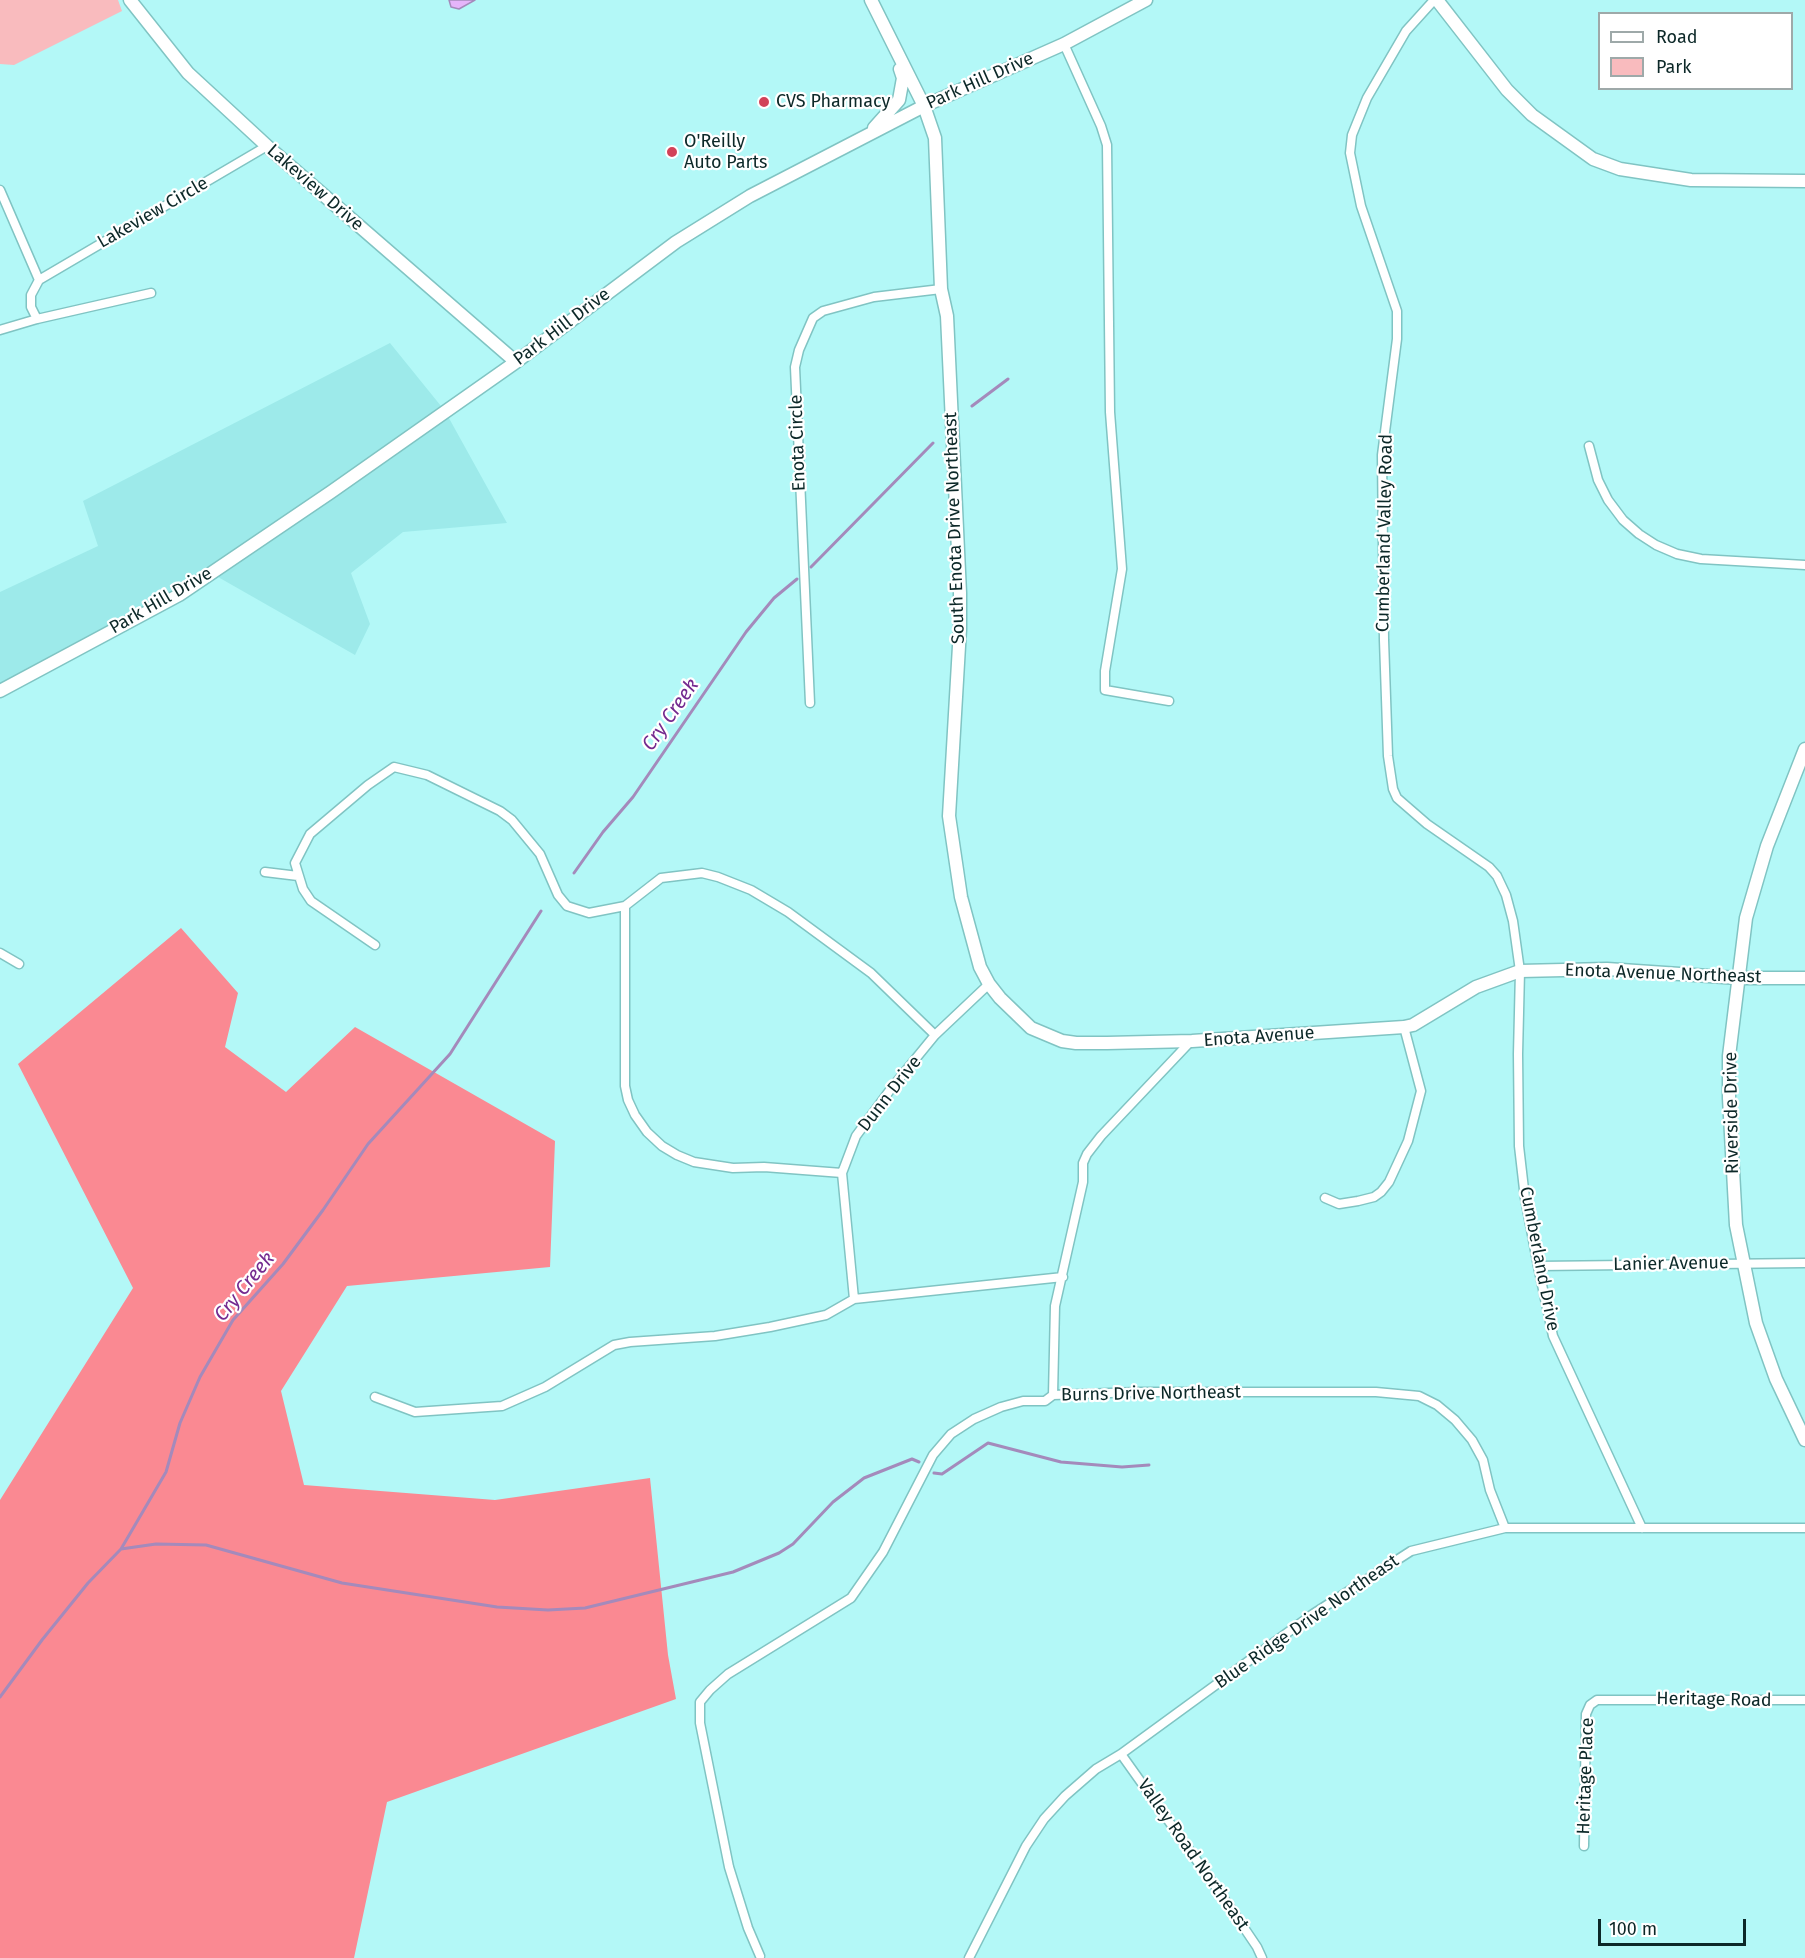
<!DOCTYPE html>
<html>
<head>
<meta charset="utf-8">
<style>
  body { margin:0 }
  #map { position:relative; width:1805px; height:1958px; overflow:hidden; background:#b3f8f7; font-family:"Fira Sans",sans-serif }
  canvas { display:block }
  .legend { position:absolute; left:1598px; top:12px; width:195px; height:78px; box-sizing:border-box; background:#fff; border:2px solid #9ea9a9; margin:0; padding:8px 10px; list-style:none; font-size:18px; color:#0c2828 }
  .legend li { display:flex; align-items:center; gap:12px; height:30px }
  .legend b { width:30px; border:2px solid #9ea9a9 }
  .scale { position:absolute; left:1598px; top:1919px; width:148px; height:27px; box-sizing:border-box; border:3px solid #0c2828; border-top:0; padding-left:8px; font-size:18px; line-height:21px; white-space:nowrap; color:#0c2828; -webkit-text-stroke:4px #fff; paint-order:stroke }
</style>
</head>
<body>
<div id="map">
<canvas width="1805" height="1958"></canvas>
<ul class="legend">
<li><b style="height:8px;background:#fff"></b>Road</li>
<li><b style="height:16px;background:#f9bbbe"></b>Park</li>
</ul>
<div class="scale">100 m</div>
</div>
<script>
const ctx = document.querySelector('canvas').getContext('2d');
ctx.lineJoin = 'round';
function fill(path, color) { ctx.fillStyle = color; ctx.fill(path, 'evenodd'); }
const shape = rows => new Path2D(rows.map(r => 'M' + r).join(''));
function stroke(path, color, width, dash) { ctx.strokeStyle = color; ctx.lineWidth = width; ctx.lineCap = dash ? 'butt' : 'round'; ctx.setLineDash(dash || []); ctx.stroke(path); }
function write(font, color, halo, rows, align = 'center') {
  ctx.font = font + ' "Fira Sans",sans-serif'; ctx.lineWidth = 4.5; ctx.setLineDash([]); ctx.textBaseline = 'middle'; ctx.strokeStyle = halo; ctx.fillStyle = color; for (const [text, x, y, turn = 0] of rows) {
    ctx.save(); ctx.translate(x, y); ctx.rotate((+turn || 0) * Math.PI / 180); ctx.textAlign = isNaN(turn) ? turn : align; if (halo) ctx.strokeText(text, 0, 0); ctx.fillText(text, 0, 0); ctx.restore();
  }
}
fill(shape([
  [390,343,445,411,507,523,403,532,351,573,370,624,355,655,218,577,0,692,0,592,98,546,83,501]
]), '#9deaea');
fill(shape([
  [0,0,118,0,122,11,14,65,0,64]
]), '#f9bbbe');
fill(shape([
  [181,928,238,993,225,1047,286,1092,355,1027,555,1141,550,1267,347,1286,281,1391,304,1485,495,1500,650,1478,668,1655,676,1699,387,1802,354,1958,0,1958,0,1500,133,1288,18,1064]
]), '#fa8992');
const water = shape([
  [449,0,475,0,459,9,451,7,449,0]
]);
fill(water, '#e5b4fa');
stroke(water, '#a48abb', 1.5);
stroke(shape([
  [972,406,1008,379],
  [811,567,933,443],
  [574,873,603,832,633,797,746,632,774,598,797,579],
  [934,1473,942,1474,988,1443,1061,1462,1122,1467,1149,1465],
  [121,1549,156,1544,206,1545,342,1583,497,1607,548,1610,585,1608,733,1572,779,1553,793,1544,833,1502,864,1478,912,1459,919,1462],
  [0,1697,42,1640,88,1583,121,1549,166,1472,180,1423,200,1377,233,1320,283,1264,323,1210,368,1144,450,1054,541,911]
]), '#a48abb', 3);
const street = shape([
  [1434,0,1406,31,1367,98,1352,135,1350,153,1361,206,1397,311,1397,339,1382,455,1384,640,1388,756,1393,789,1397,798,1427,824,1489,867,1497,876,1506,895,1513,921,1520,971,1518,1054,1519,1146,1525,1198,1538,1266,1553,1336,1642,1528],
  [1064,44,1101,126,1107,145,1110,412,1122,569,1105,671,1105,690,1169,701],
  [0,190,39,280],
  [37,319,31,307,31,295,39,280,267,146],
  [0,330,37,319,151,293],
  [1589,446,1598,480,1608,500,1623,520,1639,534,1656,545,1677,554,1701,559,1805,565],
  [810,703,795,367,799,350,813,318,823,311,874,297,941,289],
  [265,872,298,876],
  [375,945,311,901,303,889,295,863,310,834,368,785,394,767,427,775,500,811,512,820,540,854,558,895,567,906,589,913,625,906],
  [0,953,19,964],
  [842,1173,764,1167,733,1168,694,1162,677,1155,662,1146,647,1132,635,1115,628,1100,625,1086,625,906,661,878,702,873,718,877,751,890,788,912,871,973,935,1035],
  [1325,1198,1339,1204,1358,1201,1374,1197,1381,1192,1389,1182,1408,1141,1421,1091,1404,1027],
  [1538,1266,1805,1263],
  [854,1299,842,1173,856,1136,890,1090,935,1035,989,984],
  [1053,1395,1055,1306,1083,1182,1083,1163,1087,1154,1101,1136,1191,1041],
  [375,1397,415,1412,502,1406,545,1387,614,1345,630,1342,715,1336,770,1327,826,1315,854,1299,1063,1277],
  [1121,1754,1232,1910,1257,1947,1262,1958],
  [1584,1846,1586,1714,1590,1705,1597,1700,1805,1700],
  [760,1956,748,1928,729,1867,700,1723,700,1702,710,1690,728,1674,851,1598,883,1552,933,1455,951,1434,974,1419,1001,1407,1023,1401,1045,1401,1053,1395,1138,1392,1376,1392,1419,1396,1437,1405,1455,1420,1472,1440,1483,1460,1490,1490,1505,1528],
  [969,1958,1026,1846,1044,1819,1065,1796,1096,1769,1121,1754,1313,1614,1411,1551,1505,1528,1805,1528]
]);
const secondary = shape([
  [130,0,188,73,267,146,516,362],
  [871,0,924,106,935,138,941,289,947,316,960,593,960,629,949,816,961,897,980,967,989,984,1000,998,1031,1028,1062,1041,1076,1043,1107,1043,1192,1041,1404,1027,1413,1025,1476,987,1520,971,1607,969,1738,978,1805,978],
  [1437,0,1507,90,1532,115,1593,159,1620,169,1691,180,1805,181],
  [874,128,899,100,903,78,900,69],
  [0,691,179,595,331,492,516,362,676,242,750,196,924,106,1064,44,1146,0],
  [1805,749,1767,846,1746,918,1729,1056,1729,1098,1736,1225,1756,1323,1776,1379,1805,1440]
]);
stroke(street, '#80c4c3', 11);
stroke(secondary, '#80c4c3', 15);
stroke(street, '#fff', 8);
stroke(secondary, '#fff', 12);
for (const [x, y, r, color] of [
  [764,102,6,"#d24258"],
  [672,152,6,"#d24258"]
]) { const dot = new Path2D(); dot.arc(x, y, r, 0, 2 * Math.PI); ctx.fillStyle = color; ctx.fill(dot); stroke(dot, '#fff', 2); }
write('18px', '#0c2828', '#fff', [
  ["Park Hill Drive",980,81,-24],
  ["Lakeview Drive",315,188,41],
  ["Lakeview Circle",153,213,-30],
  ["Park Hill Drive",562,327,-37],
  ["Enota Circle",798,443,-92],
  ["South Enota Drive Northeast",955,528,-92],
  ["Cumberland Valley Road",1385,533,-89],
  ["Park Hill Drive",161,601,-30],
  ["Enota Avenue Northeast",1663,974,2],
  ["Enota Avenue",1259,1037,-4],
  ["Dunn Drive",890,1094,-52],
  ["Riverside Drive",1732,1113,-91],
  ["Cumberland Drive",1539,1259,79],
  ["Lanier Avenue",1671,1264,-1],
  ["Burns Drive Northeast",1151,1394,-1],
  ["Blue Ridge Drive Northeast",1307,1622,-35],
  ["Heritage Road",1714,1700,1],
  ["Heritage Place",1586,1776,-88],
  ["Valley Road Northeast",1193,1855,55]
]);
write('18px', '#0c2828', '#fff', [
  ["CVS Pharmacy",776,102],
  ["O'Reilly",684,142],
  ["Auto Parts",684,163]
], 'left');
write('italic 20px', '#742a8f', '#fff', [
  ["Cry Creek",671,715,-55],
  ["Cry Creek",245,1287,-51]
]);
</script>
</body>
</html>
